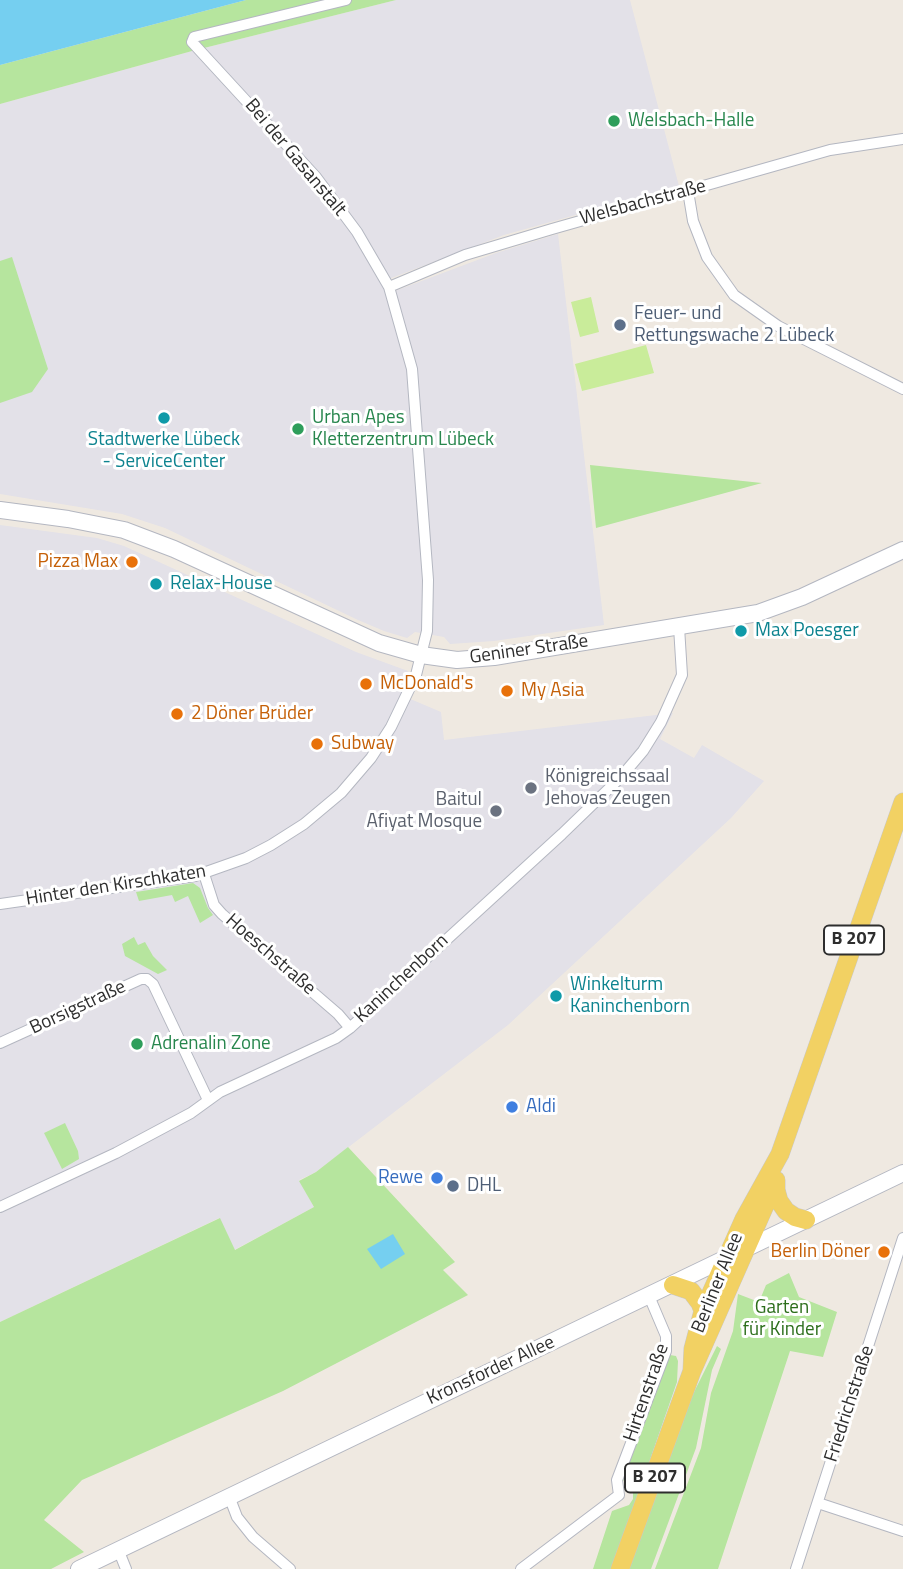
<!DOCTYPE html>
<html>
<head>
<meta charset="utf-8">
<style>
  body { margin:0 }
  canvas { display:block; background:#efe9e1 }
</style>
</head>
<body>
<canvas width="903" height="1569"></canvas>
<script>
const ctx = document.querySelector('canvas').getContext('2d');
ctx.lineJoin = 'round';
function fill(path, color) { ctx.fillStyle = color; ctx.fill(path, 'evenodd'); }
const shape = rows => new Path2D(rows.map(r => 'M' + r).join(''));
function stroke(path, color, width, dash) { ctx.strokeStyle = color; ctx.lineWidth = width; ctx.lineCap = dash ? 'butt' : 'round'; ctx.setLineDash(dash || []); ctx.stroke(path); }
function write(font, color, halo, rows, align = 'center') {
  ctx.font = font + ' "Titillium Web",sans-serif'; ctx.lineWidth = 6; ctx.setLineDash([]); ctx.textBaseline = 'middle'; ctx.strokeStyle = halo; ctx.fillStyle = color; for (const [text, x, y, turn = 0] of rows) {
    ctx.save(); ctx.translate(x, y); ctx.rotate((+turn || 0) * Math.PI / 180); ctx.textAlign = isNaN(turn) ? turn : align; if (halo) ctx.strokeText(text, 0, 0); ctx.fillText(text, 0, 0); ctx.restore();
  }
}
fill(shape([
  [396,0,630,0,679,186,504,235,381,282,387,294,496,253,558,234,604,625,494,641,450,644,444,637,415,632,407,638,384,631,358,620,165,528,122,514,0,494,0,104,192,51],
  [0,525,97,538,124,546,356,652,408,671,401,695,441,712,444,740,673,713,660,739,694,758,702,745,764,781,731,818,508,1025,316,1172,299,1180,314,1207,234,1250,219,1218,0,1322]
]), '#e3e1e8');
fill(shape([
  [246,0,396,0,192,51,0,104,0,65],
  [12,257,48,369,32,392,0,403,0,261],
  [590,465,762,483,596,528],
  [193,883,200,888,208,908,213,915,200,923,188,896,175,902,172,895,139,901,136,892],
  [134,937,138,945,145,942,153,956,167,970,158,974,125,956,122,944],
  [65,1123,78,1151,79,1159,62,1169,44,1133],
  [348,1147,455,1262,443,1270,468,1295,283,1391,82,1480,44,1520,84,1552,51,1569,0,1569,0,1322,220,1218,235,1250,314,1207,299,1181,316,1172],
  [789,1273,799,1297,837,1312,823,1357,790,1351,718,1569,655,1569,701,1448,711,1393,733,1331,738,1294,759,1302,766,1285],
  [717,1346,721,1349,712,1370,696,1448,651,1569,626,1569,693,1394],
  [670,1355,676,1356,678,1361,677,1382,612,1569,593,1569,612,1511,629,1505,633,1499,633,1491,623,1480]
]), '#b6e59e');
fill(shape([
  [591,297,599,332,580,337,571,302],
  [646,345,654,373,582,391,575,364]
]), '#c9ec9a');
fill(shape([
  [0,0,246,0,0,65],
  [393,1234,405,1254,381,1269,367,1249]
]), '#75cff0');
const street = shape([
  [688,191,693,221,707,257,734,295,778,326,903,389],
  [389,287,465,255,552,229,830,150,903,139],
  [204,874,214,905,222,914,338,1014,350,1028],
  [0,904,195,876,246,858,271,845,304,824,341,793,371,758,391,727,416,675,427,631,428,580,412,369,389,287,357,232,316,177,192,42,194,37,346,0],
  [0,1043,141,979,147,979,153,984,208,1100],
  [0,1207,116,1153,191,1113,220,1092,336,1038,350,1028,562,834,621,777,643,751,661,722,682,675,679,627],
  [229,1496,237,1517,253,1537,290,1569],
  [818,1503,903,1531],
  [118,1549,126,1569],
  [521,1569,619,1495,617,1480,666,1351,666,1336,649,1296],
  [796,1569,903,1238]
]);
const secondary = shape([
  [0,510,68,519,124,530,174,549,379,643,421,655,457,660,494,657,758,613,802,597,903,550],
  [79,1569,903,1173]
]);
const primary = shape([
  [776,1180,776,1190,779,1201,786,1211,795,1217,806,1220],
  [673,1285,691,1291,700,1303,703,1311],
  [692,1371,693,1349,703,1311,744,1219,780,1154,903,802],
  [620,1569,692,1371,774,1185]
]);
stroke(street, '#b4b7c1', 12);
stroke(secondary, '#b4b7c1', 18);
stroke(primary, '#c9c9c9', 19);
stroke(street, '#fff', 10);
stroke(secondary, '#fff', 16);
stroke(primary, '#f2d163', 18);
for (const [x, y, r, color] of [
  [614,121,7,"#2e9e5b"],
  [620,325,7,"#5c6f8a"],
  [164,418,7,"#0f9aa8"],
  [298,429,7,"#2e9e5b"],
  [132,562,7,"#e8710a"],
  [156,584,7,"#0f9aa8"],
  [741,631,7,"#0f9aa8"],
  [366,684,7,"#e8710a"],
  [507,691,7,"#e8710a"],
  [177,714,7,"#e8710a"],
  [317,744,7,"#e8710a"],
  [531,788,7,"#6b7280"],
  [496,811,7,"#6b7280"],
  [556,996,7,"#0f9aa8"],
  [137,1044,7,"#2e9e5b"],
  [512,1107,7,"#3f7fe0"],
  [437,1178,7,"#3f7fe0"],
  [453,1186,7,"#5c6f8a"],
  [884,1252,7,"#e8710a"]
]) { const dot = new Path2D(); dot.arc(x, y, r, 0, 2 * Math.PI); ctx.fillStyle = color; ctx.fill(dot); stroke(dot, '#fff', 2.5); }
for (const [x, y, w] of [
  [854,940,60],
  [655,1478,60]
]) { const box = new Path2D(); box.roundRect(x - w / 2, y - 14.5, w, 29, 5); ctx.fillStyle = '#fff'; ctx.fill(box); stroke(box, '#2e2e2e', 2); }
write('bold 18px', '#2e2e2e', null, [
  ["B 207",854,940],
  ["B 207",655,1478]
]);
write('19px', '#27864d', '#fff', [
  ["Welsbach-Halle",628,121],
  ["Urban Apes",312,418],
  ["Kletterzentrum Lübeck",312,440],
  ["Adrenalin Zone",151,1044]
], 'left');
write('19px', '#2e2e2e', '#fff', [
  ["Bei der Gasanstalt",295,158,50],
  ["Welsbachstraße",643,203,-15],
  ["Geniner Straße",529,650,-8],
  ["Hinter den Kirschkaten",116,886,-9],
  ["Hoeschstraße",270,955,41],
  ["Kaninchenborn",402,979,-43],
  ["Borsigstraße",78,1008,-25],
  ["Berliner Allee",718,1283,-68],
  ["Kronsforder Allee",491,1371,-25],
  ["Hirtenstraße",647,1393,-71],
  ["Friedrichstraße",850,1404,-72]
]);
write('19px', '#4e5e75', '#fff', [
  ["Feuer- und",634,314],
  ["Rettungswache 2 Lübeck",634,336],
  ["DHL",467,1186]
], 'left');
write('19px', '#0d838f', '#fff', [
  ["Stadtwerke Lübeck",164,440,"center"],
  ["- ServiceCenter",164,462,"center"],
  ["Relax-House",170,584],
  ["Max Poesger",755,631],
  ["Winkelturm",570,985],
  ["Kaninchenborn",570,1007]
], 'left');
write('19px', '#c56008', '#fff', [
  ["Pizza Max",118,562,"right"],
  ["McDonald's",380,684],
  ["My Asia",521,691],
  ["2 Döner Brüder",191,714],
  ["Subway",331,744],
  ["Berlin Döner",870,1252,"right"]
], 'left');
write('19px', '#5b616d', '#fff', [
  ["Königreichssaal",545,777],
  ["Jehovas Zeugen",545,799],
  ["Baitul",482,800,"right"],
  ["Afiyat Mosque",482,822,"right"]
], 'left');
write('19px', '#366cbe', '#fff', [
  ["Aldi",526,1107],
  ["Rewe",423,1178,"right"]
], 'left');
write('19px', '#2c6e1b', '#fff', [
  ["Garten",782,1308],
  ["für Kinder",782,1330]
]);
</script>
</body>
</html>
